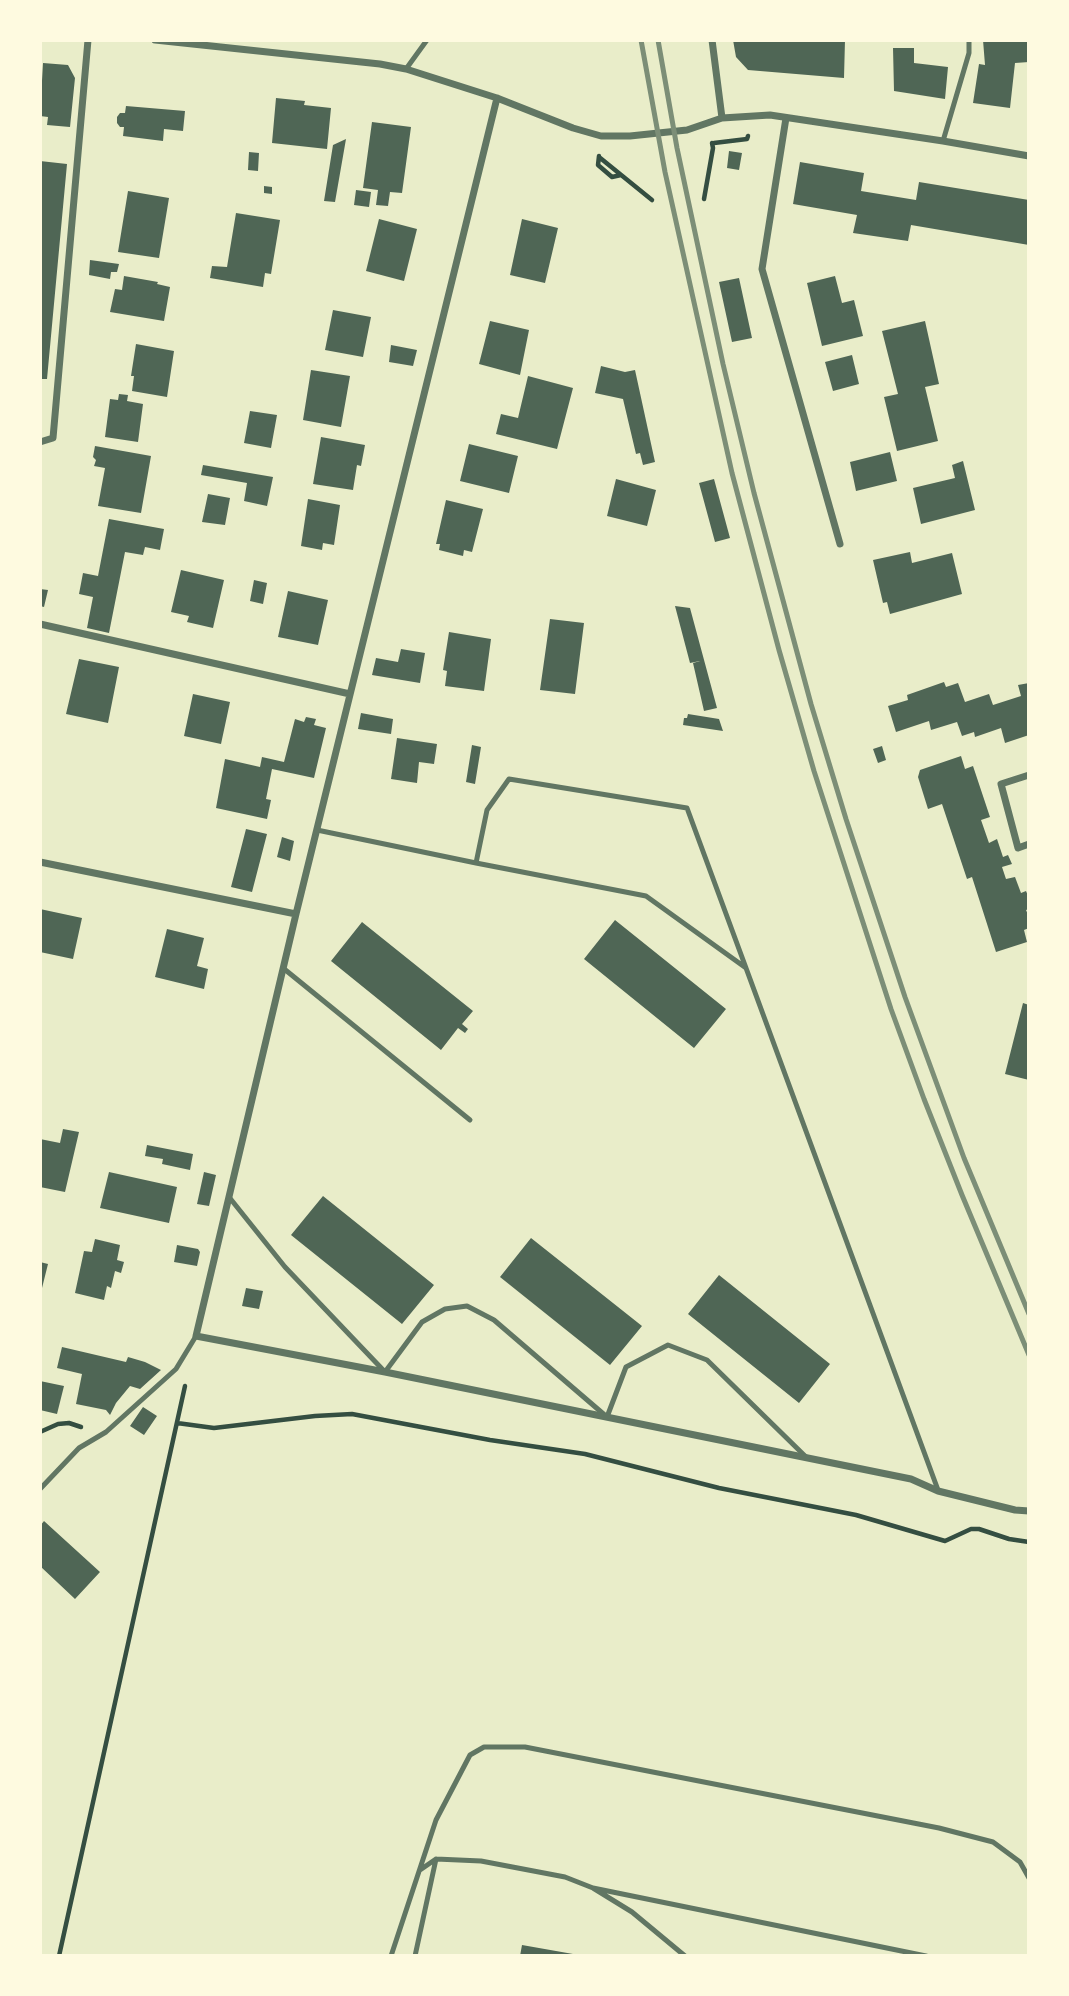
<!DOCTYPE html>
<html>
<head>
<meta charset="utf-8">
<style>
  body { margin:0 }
  #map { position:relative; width:1069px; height:1996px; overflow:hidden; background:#e9edc9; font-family:"Noto Serif",serif }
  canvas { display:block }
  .frame { position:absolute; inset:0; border:42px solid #fefae0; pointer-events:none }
</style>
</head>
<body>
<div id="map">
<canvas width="1069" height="1996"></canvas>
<div class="frame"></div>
</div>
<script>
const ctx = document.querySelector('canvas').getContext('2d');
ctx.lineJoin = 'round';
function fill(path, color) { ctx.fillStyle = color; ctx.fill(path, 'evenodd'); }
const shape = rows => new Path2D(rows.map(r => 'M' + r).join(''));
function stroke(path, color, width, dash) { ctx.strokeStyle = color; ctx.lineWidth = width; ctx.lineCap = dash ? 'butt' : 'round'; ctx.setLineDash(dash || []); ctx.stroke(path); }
fill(shape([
  [733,40,845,40,844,78,748,70,736,57],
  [983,40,1029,40,1029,62,1015,63,1010,108,973,103,979,64,985,65],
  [893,48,914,48,914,63,948,67,945,99,894,91],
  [43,63,68,65,75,78,70,127,47,125,48,117,40,116],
  [276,98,305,101,304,105,331,108,327,149,272,143],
  [126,106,185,111,183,131,164,129,163,141,123,136,124,127,120,127,117,123,117,117,120,113,125,113],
  [372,122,411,127,402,193,390,192,388,206,376,205,378,190,363,188],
  [346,139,335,202,324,201,333,145],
  [729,151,742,153,739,170,727,168],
  [249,152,259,153,258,171,248,170],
  [40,161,67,164,47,379,40,379],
  [800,162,864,173,861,191,916,200,919,182,1029,200,1029,245,911,225,908,241,853,233,857,215,793,204],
  [264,186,272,187,272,194,264,193],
  [356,190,371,192,369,207,354,205],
  [128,191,169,198,159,258,118,252],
  [236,213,280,220,271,274,265,273,263,287,210,278,212,266,227,267],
  [379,219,417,229,404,281,366,271],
  [522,219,558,228,545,283,510,275],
  [90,260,119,264,117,272,111,272,110,279,89,275],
  [124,276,158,282,157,284,170,287,164,321,110,312,115,289,122,290],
  [835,276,842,303,854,300,863,336,822,346,807,283],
  [739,278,752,338,732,342,719,282],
  [333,310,371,317,363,357,325,350],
  [490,321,529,330,520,375,479,364],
  [925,321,939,384,925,387,938,441,897,451,884,397,898,394,882,331],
  [136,344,174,351,167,397,132,391,134,376,131,376],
  [391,345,417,350,413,366,389,362],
  [852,355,859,384,833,391,825,362],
  [601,366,625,372,635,370,655,462,643,465,640,453,636,454,623,399,595,393],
  [311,370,350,376,341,427,303,420],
  [528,376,573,388,557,449,496,434,501,414,518,418],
  [119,394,128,395,127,401,143,404,138,442,105,437,110,399,118,400],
  [250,411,277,415,271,448,244,443],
  [321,437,365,445,361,466,357,465,353,490,313,484],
  [469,444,518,456,509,493,460,481],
  [95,446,151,456,141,513,98,506,105,468,94,466,96,460,93,457],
  [890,452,897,481,856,491,850,462],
  [963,461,975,510,921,524,913,488,955,478,952,465],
  [203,465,273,477,267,506,244,501,247,483,201,475],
  [616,479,656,490,647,526,607,516],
  [714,479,730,538,715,542,699,483],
  [208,494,230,498,225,525,202,522],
  [308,499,340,505,334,545,323,543,322,550,301,546],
  [446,500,483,509,472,552,464,550,463,556,439,550,440,544,436,544],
  [109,519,164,529,160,550,145,547,143,555,125,552,109,633,87,628,93,597,79,594,83,573,98,576],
  [910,552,912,563,952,553,962,594,890,614,887,602,883,603,873,560],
  [181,570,224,580,213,628,187,622,189,616,171,612],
  [254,580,267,583,263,604,250,601],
  [40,589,48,590,44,607,40,606],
  [288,591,328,600,318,645,278,637],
  [675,606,690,608,717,708,704,711,693,663,700,661,690,663],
  [550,619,584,623,575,694,540,690],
  [449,632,491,639,484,691,445,686,447,671,443,670],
  [401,649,425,653,420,683,372,675,376,658,398,662],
  [79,659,119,667,108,723,66,714],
  [944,682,946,687,958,683,965,702,989,694,993,705,1021,696,1018,685,1029,683,1029,735,1005,743,1001,728,975,737,974,732,962,736,957,722,931,730,929,721,896,732,888,706,908,700,907,695],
  [193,694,230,702,221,744,184,736],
  [361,713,393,719,391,734,358,729],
  [688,714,719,719,723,731,683,725,684,718,687,718],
  [306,717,316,719,314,725,326,728,314,778,272,769,266,799,271,800,267,819,216,808,225,759,260,767,262,757,284,762,295,719,304,722],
  [397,738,437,744,434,764,419,762,417,783,391,779],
  [472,745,481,747,475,784,466,782],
  [882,746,886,760,878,763,873,749],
  [961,756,965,769,973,766,990,817,981,820,989,843,997,839,1003,857,1008,855,1012,864,1002,867,1006,879,1015,877,1021,893,1026,891,1029,898,1029,909,1026,910,1029,917,1029,928,1024,930,1027,942,996,952,972,877,967,879,942,804,928,809,918,777,920,770],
  [246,829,267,834,252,892,231,887],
  [282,837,294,841,290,861,277,857],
  [40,909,82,918,73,959,40,952],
  [615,920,726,1009,694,1048,584,959],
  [362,922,473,1011,462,1024,468,1029,465,1033,458,1028,441,1050,331,961],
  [167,929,204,938,197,966,208,969,204,989,155,977],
  [1023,1003,1029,1005,1029,1080,1005,1074],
  [63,1129,79,1132,65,1192,40,1187,40,1139,60,1143],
  [147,1145,193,1154,190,1170,162,1164,163,1159,145,1156],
  [109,1172,177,1187,169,1223,100,1208],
  [204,1172,216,1175,209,1206,197,1204],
  [323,1196,434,1285,402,1324,291,1235],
  [531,1238,642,1326,610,1365,500,1277],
  [95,1239,120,1245,117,1260,124,1262,121,1273,115,1271,111,1288,107,1286,104,1300,75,1293,84,1251,92,1252],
  [177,1245,198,1249,200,1252,197,1266,174,1262],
  [40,1262,48,1264,41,1292,40,1292],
  [719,1275,830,1364,799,1403,688,1314],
  [246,1288,263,1291,259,1309,242,1306],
  [62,1347,126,1362,128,1357,145,1362,161,1370,140,1389,130,1386,116,1403,110,1415,106,1410,76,1404,82,1374,57,1368],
  [40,1381,64,1386,57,1414,40,1410],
  [143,1407,157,1416,144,1435,130,1426],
  [44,1521,100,1572,75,1599,40,1566,40,1526],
  [522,1945,573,1954,572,1956,520,1956]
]), '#4f6655');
stroke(shape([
  [714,143,747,139,748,136],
  [599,156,598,165,612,177,621,175],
  [599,157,652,200],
  [704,199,713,148,712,143],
  [177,1423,214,1428,315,1416,352,1414,490,1440,585,1454,719,1488,856,1515,945,1541,971,1529,979,1529,1009,1539,1029,1542],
  [40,1432,58,1424,69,1423,81,1427],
  [59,1956,185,1386]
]), '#344e41', 4.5);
stroke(shape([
  [406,69,427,40],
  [943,141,969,53,969,40],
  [317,830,476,863,646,896,746,968,687,808,509,779,487,810,476,863],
  [283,968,470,1120],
  [746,968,938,1490],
  [229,1197,285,1267,385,1372,422,1322,445,1309,467,1306,494,1320,607,1417,626,1367,668,1345,707,1360,806,1457],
  [40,1489,79,1448,106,1432,176,1369,196,1336],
  [420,1870,436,1859,481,1861,565,1877,593,1888,632,1912,685,1956],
  [593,1888,926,1956],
  [391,1956,436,1820,470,1755,484,1747,525,1747,939,1828,993,1842,1020,1862,1029,1878],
  [415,1956,436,1859]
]), '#617663', 5);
stroke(shape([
  [155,40,380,64,406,69,497,98,573,128,601,136,630,136,687,130,722,118,770,115,943,141,1029,156],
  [712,40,722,118],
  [497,98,296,914,196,1336,385,1372,911,1479,938,1491,1015,1510,1029,1511],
  [786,118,762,269,840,544],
  [40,442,53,438,88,40],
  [40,624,350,694],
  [1029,775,1001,784,1018,848,1029,844],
  [40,862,296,914]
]), '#617663', 7);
stroke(shape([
  [641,40,665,172,732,473,779,650,814,771,891,1009,924,1099,962,1195,1029,1355],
  [658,40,677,148,723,364,754,493,811,704,846,819,905,997,964,1158,1029,1314]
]), '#7c8e77', 5);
</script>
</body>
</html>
